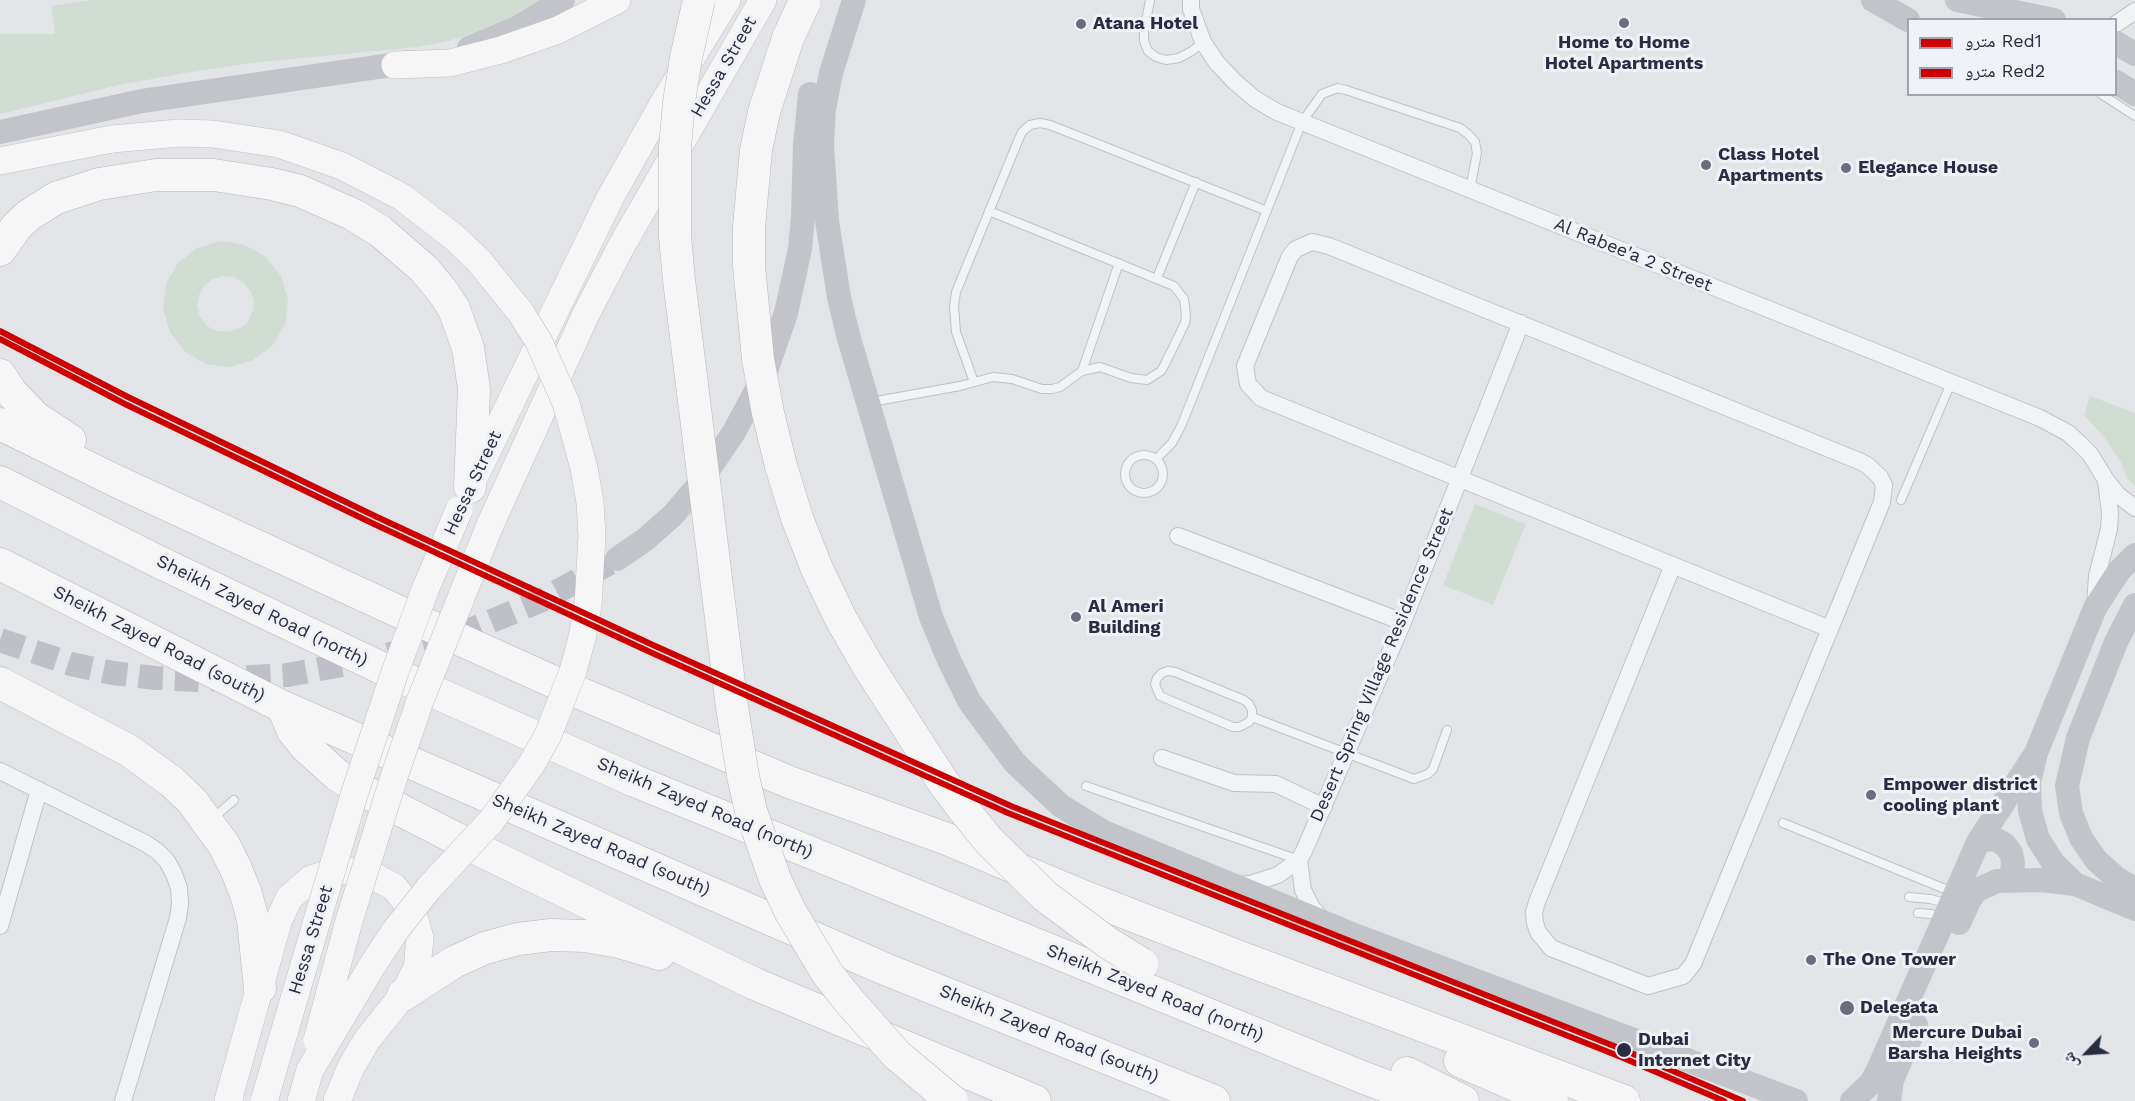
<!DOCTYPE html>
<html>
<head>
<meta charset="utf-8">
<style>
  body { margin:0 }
  #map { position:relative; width:2135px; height:1101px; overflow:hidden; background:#e3e4e8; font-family:"Work Sans","Noto Naskh Arabic",sans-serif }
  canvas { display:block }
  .legend { position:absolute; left:1907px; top:18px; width:210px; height:78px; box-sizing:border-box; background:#f1f2f8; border:2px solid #a1a3b0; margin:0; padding:8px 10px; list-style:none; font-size:18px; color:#282d43 }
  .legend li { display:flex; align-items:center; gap:12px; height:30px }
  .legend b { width:30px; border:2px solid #a1a3b0 }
  .north { position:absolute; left:2057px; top:1023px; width:60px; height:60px; -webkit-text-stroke:4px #f1f2f8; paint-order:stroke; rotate:245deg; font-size:16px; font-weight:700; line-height:24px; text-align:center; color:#282d43 }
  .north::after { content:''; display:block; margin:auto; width:21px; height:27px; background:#282d43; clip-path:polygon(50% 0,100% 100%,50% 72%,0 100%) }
</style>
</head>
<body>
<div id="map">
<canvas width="2135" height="1101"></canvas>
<ul class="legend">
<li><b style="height:8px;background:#c00"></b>مترو Red1</li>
<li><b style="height:8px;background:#c00"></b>مترو Red2</li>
</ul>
<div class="north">ش</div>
</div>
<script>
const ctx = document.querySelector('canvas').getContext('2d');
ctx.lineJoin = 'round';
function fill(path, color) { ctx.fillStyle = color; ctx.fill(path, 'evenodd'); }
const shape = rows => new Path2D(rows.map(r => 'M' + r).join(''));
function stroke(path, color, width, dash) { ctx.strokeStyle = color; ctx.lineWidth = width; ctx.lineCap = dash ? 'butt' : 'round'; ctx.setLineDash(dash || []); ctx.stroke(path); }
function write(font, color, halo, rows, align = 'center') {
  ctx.font = font + ' "Work Sans",sans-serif'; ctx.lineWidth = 6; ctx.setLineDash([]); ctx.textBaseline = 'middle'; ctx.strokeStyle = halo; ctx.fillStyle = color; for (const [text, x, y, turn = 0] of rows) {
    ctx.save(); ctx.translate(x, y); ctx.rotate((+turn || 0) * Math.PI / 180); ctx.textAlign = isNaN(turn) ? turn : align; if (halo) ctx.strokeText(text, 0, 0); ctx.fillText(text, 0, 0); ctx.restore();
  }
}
fill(shape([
  [93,0,544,0,518,15,469,35,444,42,417,47,251,63,185,73,119,85,0,114,0,34,55,34,51,6],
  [221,241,245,245,266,257,281,276,288,300,285,324,273,345,253,360,230,367,206,364,185,352,170,332,163,309,166,284,178,263,197,248],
  [223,276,234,277,244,283,251,292,254,302,252,313,247,323,238,329,227,332,217,331,207,326,200,317,197,306,199,295,204,286,213,279],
  [2090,396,2135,413,2135,486,2127,478,2122,464,2104,437,2084,415],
  [1475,504,1526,524,1493,605,1443,585]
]), '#d1dcd3');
stroke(shape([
  [0,640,71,664,113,673,155,678,199,680,287,675,374,659,458,635,540,601,617,559]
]), '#bebfc7', 24, [24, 12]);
const lane = shape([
  [1150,0,1144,31,1144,41,1148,51,1156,57,1166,60,1179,58,1192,51,1203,42],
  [2101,94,2135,116],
  [1157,278,1196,182],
  [1082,371,1119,263],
  [974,382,956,332,954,306,956,292,1018,141,1022,132,1030,125,1040,123,1050,125,1267,211],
  [871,402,960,386,993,377,1012,379,1042,389,1052,389,1060,387,1082,371,1100,367,1131,378,1147,380,1161,371,1165,364,1185,323,1186,315,1184,299,1174,286,989,211],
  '1125 474a19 19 0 1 1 38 0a19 19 0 1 1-38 0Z',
  [1156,459,1172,443,1182,424,1302,122,1322,94,1338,88,1346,90,1460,128,1468,134,1475,142,1477,153,1470,189],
  [1901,500,1951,383],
  [1168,671,1175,672,1244,700,1249,704,1252,710,1252,717,1249,722,1239,727,1233,727,1160,696,1155,684,1157,678,1162,673,1168,671],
  [1252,717,1414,779,1428,774,1433,769,1447,730],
  [1086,786,1299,860],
  [211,820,234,800],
  [1783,823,1955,893],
  [1909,897,1930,899,1950,904],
  [1918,913,1931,914,1944,919]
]);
const street = shape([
  [1191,0,1191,9,1203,42,1217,63,1235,82,1255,99,1277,112,2040,418,2068,433,2079,443,2090,454,2106,480,2118,495,2135,508],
  [2116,24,2135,11],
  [1178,536,1403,622],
  [1673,565,1537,902,1534,912,1535,923,1538,932,1551,948,1648,986,1683,976,1693,964,1830,629,1882,502,1884,485,1880,477,1867,465,1859,461,1329,246,1312,242,1296,249,1290,256,1245,366,1248,384,1261,398,1830,629],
  [2095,606,2097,576,2109,529,2110,513,2106,481],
  [1162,758,1234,783,1276,784,1324,807],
  [0,771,145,843,157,851,167,861,174,874,179,888,180,903,178,918,123,1101],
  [1299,860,1303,890,1312,908,1322,919],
  [1236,885,1250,884,1278,875,1299,860,1304,851,1403,622,1521,323],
  [0,926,39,790]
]);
const primary = shape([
  [395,65,450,63,501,50,558,30,617,0],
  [0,161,112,139],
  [471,484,610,198,664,102,727,0],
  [490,525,586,314,622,245,763,0],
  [228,1101,278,922,289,898,311,879,339,870,368,873,394,887,412,910,420,938,417,968,403,995,367,1040,351,1067,337,1101],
  [301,1101,310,1070]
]);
const highway = shape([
  [0,250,17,226,29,215,56,198,99,184,156,175,214,175,272,184,300,191,354,215,380,231,424,269,443,292,454,309,468,348,474,389,470,487],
  [0,375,11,392,35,417,70,440],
  [0,424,116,481,443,632,554,682,789,782,947,839,1085,897,1242,958,1624,1101],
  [0,482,159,562,396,675,635,781,1362,1077,1426,1101],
  [0,564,283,707,885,969,1214,1101],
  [0,683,128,750,172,782,192,801,224,845,236,869,246,894,253,920,260,988],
  [283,707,293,731,306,747,337,775,354,786,455,838,755,984,1035,1101],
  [403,995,454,962,485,948,518,939,551,935,585,936,619,942,659,954],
  [1460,1061,1552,1101],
  [1407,1073,1463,1101]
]);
stroke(lane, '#c0c1c6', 10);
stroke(street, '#c0c1c6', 18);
stroke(primary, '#bfc1c6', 28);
stroke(highway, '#b5b7bd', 33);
stroke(lane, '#f2f3f5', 8);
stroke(street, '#f2f3f5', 16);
stroke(shape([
  [854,0,831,73,824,109,822,145,827,221,839,297,848,335,931,617,949,660,969,701,1015,763,1061,806,1104,832,1357,936,1796,1101],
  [1873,0,1908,20],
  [1957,0,2054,20],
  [2116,43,2135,54],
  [469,48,517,28,563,0],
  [2116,82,2135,94],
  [0,132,142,101,412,62],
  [617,559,646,539,673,515,696,488,734,432,765,374,786,313,800,249,803,216,805,145,810,94],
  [2135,605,2116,642,2078,738,2067,786,2071,813,2081,838,2096,860,2116,878,2135,889],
  [1978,842,1988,839,1997,840,2005,845,2011,853,2013,862,2012,872,2007,880],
  [2075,884,2054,864,2038,839,2030,811,2029,782,2036,753,2095,608,2119,571,2135,555],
  [1959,923,1970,899,1977,890,1997,881,2041,880,2075,884,2135,909],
  [1852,1101,1871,1083,1878,1070,1978,842,2036,753],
  [1889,1101,1892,1080,1916,1025]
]), '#c3c4ca', 24);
stroke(primary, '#f6f6f7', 27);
stroke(highway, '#f6f6f7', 32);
const primaryBridge = shape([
  [112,139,179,133,213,134,279,144,342,166,402,197,455,238,479,261,521,313,539,342,566,403,584,468,590,502,592,536,588,605,582,638,573,671,548,735,531,765,492,820,429,888,395,931,370,969,310,1070],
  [317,1040,349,921,395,774,420,701,490,525],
  [264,1101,354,795,395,672,425,590,459,510]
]);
const highwayBridge = shape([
  [699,0,686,58,679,102,675,147,675,236,679,280,732,707,743,776,751,811,775,879,790,911,827,973,849,1001,897,1055,952,1101],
  [804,3,788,38,764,112,756,150,749,227,749,266,758,359,768,413,781,466,797,518,817,569,841,619,868,666,941,779,964,810,989,841,1045,896,1108,943,1142,964]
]);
stroke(primaryBridge, '#bfc1c6', 28, []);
stroke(highwayBridge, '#b5b7bd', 33, []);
stroke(primaryBridge, '#f6f6f7', 27);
stroke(highwayBridge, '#f6f6f7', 32);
stroke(shape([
  [0,331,128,397,377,517,653,645,1011,806,1624,1050,1743,1101]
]), '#c00', 6);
stroke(shape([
  [0,339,125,404,374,524,650,652,1008,813,1621,1057,1724,1101]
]), '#c00', 6);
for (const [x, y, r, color] of [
  [1624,23,6,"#696d7d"],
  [1081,24,6,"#696d7d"],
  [1706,165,6,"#696d7d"],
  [1846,168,6,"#696d7d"],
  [1076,617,6,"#696d7d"],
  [1871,795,6,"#696d7d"],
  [1811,960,6,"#696d7d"],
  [1847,1008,8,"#696d7d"],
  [2034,1043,6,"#696d7d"],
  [1624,1050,8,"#282d43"]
]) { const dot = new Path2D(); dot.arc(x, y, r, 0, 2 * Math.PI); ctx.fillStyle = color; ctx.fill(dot); stroke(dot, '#f1f2f8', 2); }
write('bold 18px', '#282d43', '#f1f2f8', [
  ["Atana Hotel",1093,24],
  ["Home to Home",1624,43,"center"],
  ["Hotel Apartments",1624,64,"center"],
  ["Class Hotel",1718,155],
  ["Apartments",1718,176],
  ["Elegance House",1858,168],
  ["Al Ameri",1088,607],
  ["Building",1088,628],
  ["Empower district",1883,785],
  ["cooling plant",1883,806],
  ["The One Tower",1823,960],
  ["Delegata",1860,1008],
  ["Mercure Dubai",2022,1033,"right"],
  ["Barsha Heights",2022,1054,"right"]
], 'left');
write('18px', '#282d43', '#f1f2f8', [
  ["Hessa Street",724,67,-60],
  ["Al Rabee'a 2 Street",1633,255,22],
  ["Hessa Street",473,483,-65],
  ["Sheikh Zayed Road (north)",262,611,26],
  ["Sheikh Zayed Road (south)",159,644,27],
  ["Desert Spring Village Residence Street",1382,665,-67],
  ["Sheikh Zayed Road (north)",705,808,23],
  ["Sheikh Zayed Road (south)",601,845,23],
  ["Hessa Street",311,940,-73],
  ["Sheikh Zayed Road (north)",1155,993,22],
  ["Sheikh Zayed Road (south)",1049,1034,22]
]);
write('bold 18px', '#282d43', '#f1f2f8', [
  ["Dubai",1638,1040],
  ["Internet City",1638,1061]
], 'left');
</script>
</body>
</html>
